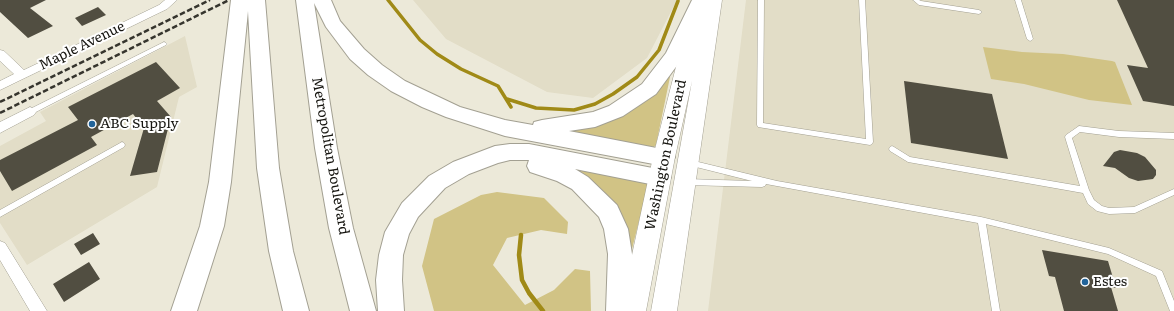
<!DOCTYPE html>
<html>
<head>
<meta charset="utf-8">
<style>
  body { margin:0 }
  canvas { display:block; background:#ece9d9 }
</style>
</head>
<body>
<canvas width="1174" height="311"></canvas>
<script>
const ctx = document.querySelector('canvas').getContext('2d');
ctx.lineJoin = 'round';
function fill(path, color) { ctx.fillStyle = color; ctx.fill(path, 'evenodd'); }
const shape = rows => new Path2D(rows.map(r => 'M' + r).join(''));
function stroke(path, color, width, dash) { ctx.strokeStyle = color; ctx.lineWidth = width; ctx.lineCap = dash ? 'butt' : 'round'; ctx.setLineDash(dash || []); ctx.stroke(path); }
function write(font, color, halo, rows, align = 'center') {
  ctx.font = font + ' Literata,serif'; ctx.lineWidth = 4; ctx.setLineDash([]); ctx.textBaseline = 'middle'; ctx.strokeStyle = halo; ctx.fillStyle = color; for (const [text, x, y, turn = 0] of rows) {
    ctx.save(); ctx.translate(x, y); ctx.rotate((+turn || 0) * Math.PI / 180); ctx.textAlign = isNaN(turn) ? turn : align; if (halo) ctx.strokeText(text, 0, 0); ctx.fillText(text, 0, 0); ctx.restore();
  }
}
fill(shape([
  [413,0,677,0,647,58,593,98,547,92,446,39],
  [746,0,1174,0,1174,311,708,311],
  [185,36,197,87,179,97,157,187,27,265,0,223,0,146,46,121,40,112]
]), '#e2ddc7');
fill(shape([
  [983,47,1022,52,1063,54,1112,61,1115,62,1132,105,1089,100,1024,84,991,79],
  [667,76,670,77,656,145,654,147,564,131],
  [575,170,587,171,645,182,648,185,629,261],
  [497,192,544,198,568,222,567,234,541,230,507,238,493,265,525,305,554,290,575,269,590,271,591,311,434,311,422,266,434,219,481,195]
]), '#d1c385');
stroke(shape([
  [388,0,420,40,437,54,461,69,498,86,511,107],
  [507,99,536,108,574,110,595,104,613,94,637,77,659,50,678,1]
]), '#a08a17', 3.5);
stroke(shape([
  [521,235,519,255,522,280,529,293,543,311]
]), '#a08a17', 4.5);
fill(shape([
  [0,0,46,0,30,8,53,26,28,38,0,12],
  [1117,0,1174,0,1174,106,1143,101,1127,65,1148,68],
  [98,7,106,15,82,26,75,18],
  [156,62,180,88,157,101,171,117,157,172,130,176,144,128,133,114,91,137,97,145,12,191,0,171,0,160,78,120,68,107],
  [904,81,992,94,1008,159,911,143],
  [1120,150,1137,153,1145,157,1156,170,1156,175,1153,179,1138,181,1129,178,1115,168,1103,166,1114,152],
  [93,233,100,244,81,255,74,244],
  [1042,250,1108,261,1116,288,1111,287,1118,311,1064,311,1055,277,1049,276],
  [89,262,100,279,64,302,53,284]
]), '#514e41');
const service = shape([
  [758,0,764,0,763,123,866,139,859,0,865,0,873,142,872,144,870,145,758,127,757,125,758,0],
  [913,0,919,0,921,1,979,10,982,12,979,14,919,5,913,0],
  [1015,0,1021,0,1033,39,1032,40,1030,41,1027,39,1015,0],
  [164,42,166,43,167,44,166,45,32,114,30,114,27,112,28,110,164,42],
  [1079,126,1119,131,1174,133,1174,139,1119,137,1080,132,1072,138,1089,190,1094,200,1102,206,1109,208,1134,207,1174,189,1174,195,1135,213,1109,214,1097,211,1088,204,1083,193,908,162,890,151,889,149,890,147,892,146,894,147,910,157,1080,186,1065,137,1066,135,1079,126],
  [122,142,124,143,125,145,124,147,0,217,0,210,122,142],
  [690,160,777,181,981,217,1109,248,1162,271,1174,301,1174,311,1170,311,1156,276,1108,254,986,224,1000,311,992,311,978,223,766,184,765,186,762,187,686,185,683,184,682,182,683,180,686,179,752,181,688,165,686,163,688,161,690,160]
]);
const minor = shape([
  [165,0,177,0,167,9,0,90,0,81,14,74,0,61,0,50,4,51,24,70,159,5,165,0],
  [30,107,34,109,36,112,34,115,0,133,0,122,30,107],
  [0,241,5,243,47,311,30,311,0,260,0,241]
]);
const primary = shape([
  [693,0,722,0,677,311,651,311,692,81,675,157,646,311,620,311,653,157,693,0]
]);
const motorway = shape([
  [231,0,265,0,279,168,293,251,309,311,283,311,269,251,257,168,248,11,231,182,224,226,197,311,171,311,200,226,209,182,231,0],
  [296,0,331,0,340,21,364,49,382,65,405,81,460,107,505,120,533,125,534,122,542,120,593,112,609,106,642,84,666,53,692,0,709,1,684,56,656,94,623,116,595,127,569,131,672,151,675,157,672,163,664,166,505,136,446,117,422,107,391,91,368,75,350,59,326,27,314,3,337,148,353,228,376,311,350,311,329,228,315,148,296,0],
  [510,144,529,144,668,171,671,177,668,183,660,186,575,169,588,177,617,205,628,229,632,254,632,311,606,311,608,254,604,229,599,217,572,189,557,181,530,172,527,166,529,160,510,160,498,163,469,174,445,188,418,217,409,234,403,255,402,280,404,311,378,311,376,280,379,255,385,232,402,203,429,176,453,162,495,146,510,144]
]);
stroke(service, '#a3a092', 1);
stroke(minor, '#a3a092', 1);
stroke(primary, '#a3a092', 1);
stroke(motorway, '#a3a092', 2);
fill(service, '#fff');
fill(minor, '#fff');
fill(primary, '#fff');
fill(motorway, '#fff');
stroke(shape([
  [0,102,210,0],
  [0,113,229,0]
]), '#36352e', 2.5, [5.5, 2.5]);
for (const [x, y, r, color] of [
  [92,124,4,"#22649a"],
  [1085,282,4,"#22649a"]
]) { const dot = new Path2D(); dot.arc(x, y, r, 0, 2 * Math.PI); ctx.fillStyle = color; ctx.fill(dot); stroke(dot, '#fff', 1.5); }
write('14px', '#171611', '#fff', [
  ["Maple Avenue",82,46,-26],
  ["Washington Boulevard",666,155,-78],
  ["Metropolitan Boulevard",330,156,80]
]);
write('14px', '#171611', '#fff', [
  ["ABC Supply",100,124],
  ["Estes",1093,282]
], 'left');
</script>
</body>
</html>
